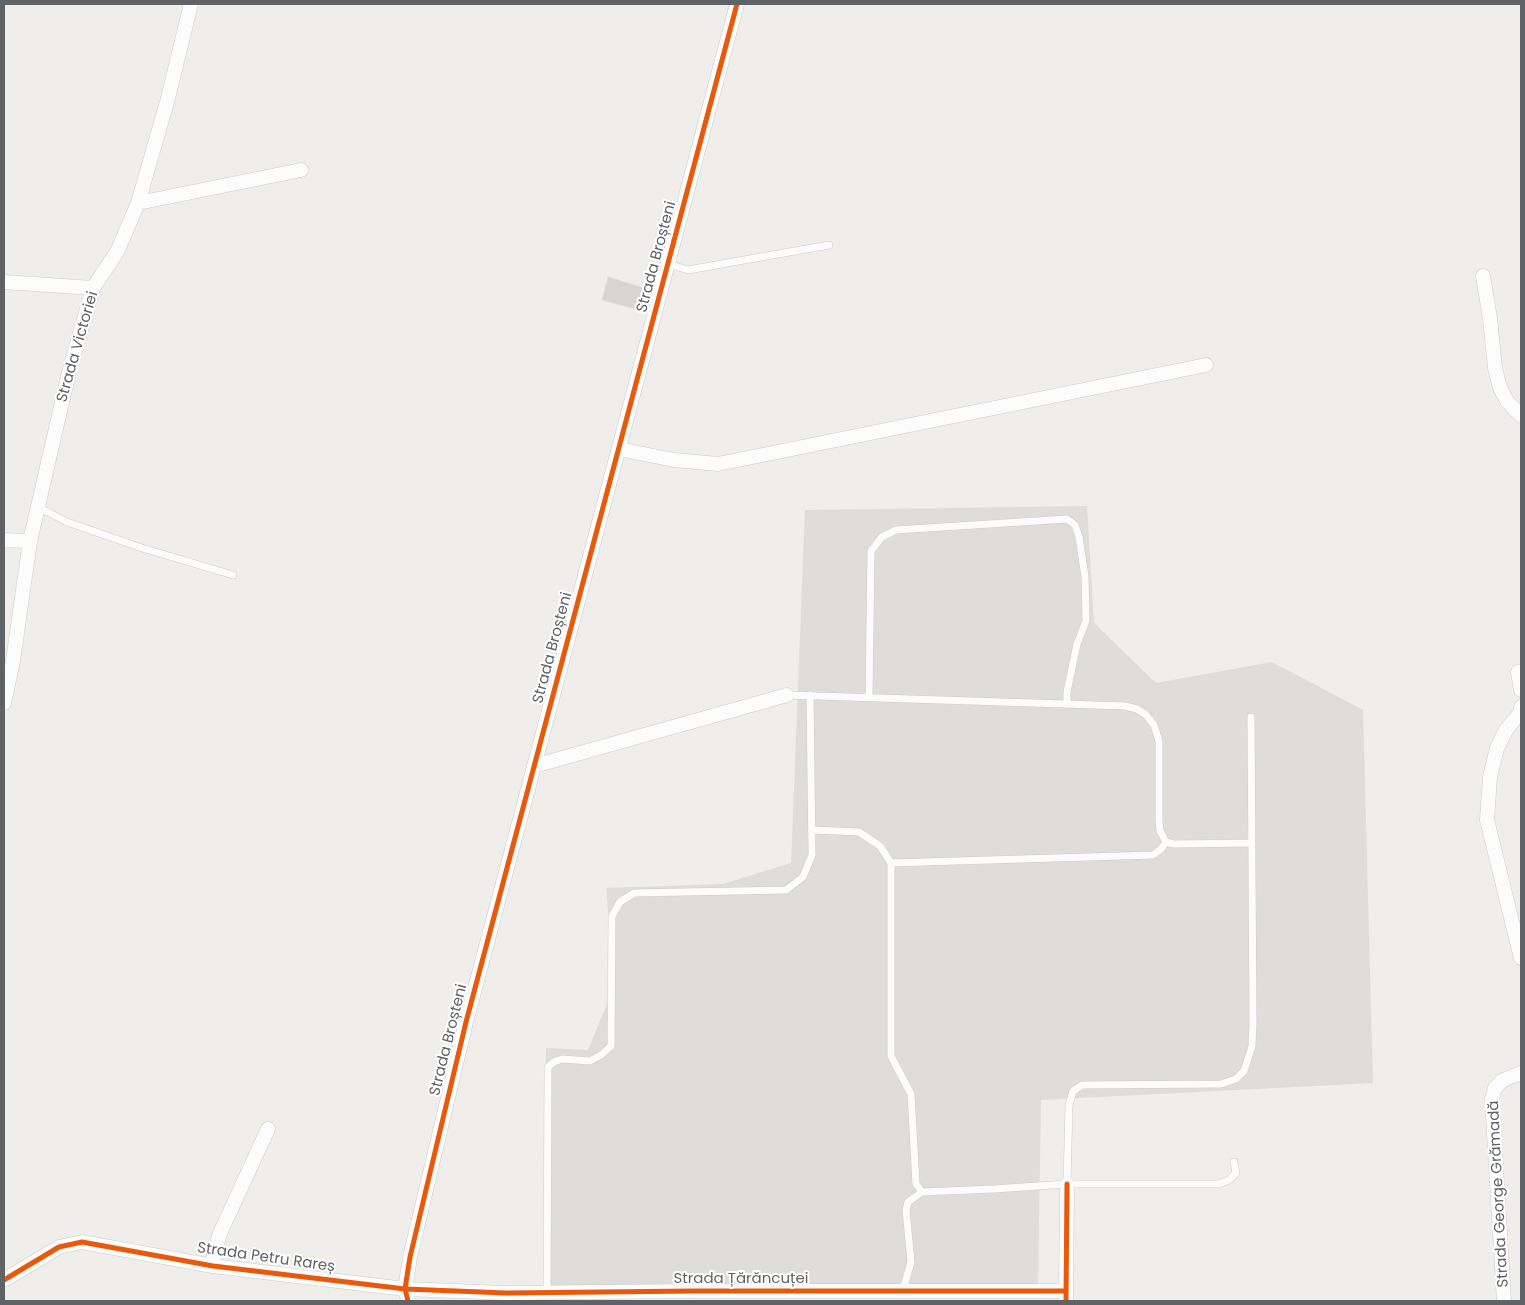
<!DOCTYPE html>
<html>
<head>
<meta charset="utf-8">
<style>
  body { margin:0 }
  #map { position:relative; width:1525px; height:1305px; overflow:hidden; background:#efeeea; font-family:Poppins,sans-serif }
  canvas { display:block }
  .frame { position:absolute; inset:0; border:5px solid #5f6368; pointer-events:none }
</style>
</head>
<body>
<div id="map">
<canvas width="1525" height="1305"></canvas>
<div class="frame"></div>
</div>
<script>
const ctx = document.querySelector('canvas').getContext('2d');
ctx.lineJoin = 'round';
function fill(path, color) { ctx.fillStyle = color; ctx.fill(path, 'evenodd'); }
const shape = rows => new Path2D(rows.map(r => 'M' + r).join(''));
function stroke(path, color, width, dash) { ctx.strokeStyle = color; ctx.lineWidth = width; ctx.lineCap = dash ? 'butt' : 'round'; ctx.setLineDash(dash || []); ctx.stroke(path); }
function write(font, color, halo, rows, align = 'center') {
  ctx.font = font + ' Poppins,sans-serif'; ctx.lineWidth = 4; ctx.setLineDash([]); ctx.textBaseline = 'middle'; ctx.strokeStyle = halo; ctx.fillStyle = color; for (const [text, x, y, turn = 0] of rows) {
    ctx.save(); ctx.translate(x, y); ctx.rotate((+turn || 0) * Math.PI / 180); ctx.textAlign = isNaN(turn) ? turn : align; if (halo) ctx.strokeText(text, 0, 0); ctx.fillText(text, 0, 0); ctx.restore();
  }
}
fill(shape([
  [1087,506,1094,623,1156,683,1272,662,1363,710,1373,1083,1041,1100,1038,1286,544,1288,546,1048,588,1050,615,984,606,888,723,884,791,863,805,510]
]), '#dfddda');
const building = shape([
  [608,277,651,290,643,311,602,300,608,277]
]);
fill(building, '#d6d5d3');
stroke(building, '#deddd9', 1);
const lane = shape([
  [668,264,688,270,829,245],
  [38,507,67,522,142,548,233,575],
  [787,695,1125,706,1137,709,1146,715,1154,725,1159,741,1159,821,1160,831,1166,842,1174,844,1252,843],
  [869,697,871,551,882,537,896,530,1067,519,1075,525,1079,537,1085,577,1086,621,1077,644,1067,692,1067,704],
  [812,830,859,832,880,846,891,863,891,1056,911,1094,916,1184,922,1192],
  [891,863,1153,855,1161,849,1166,842],
  [1067,1184,1069,1105,1073,1091,1082,1085,1221,1084,1236,1079,1244,1071,1252,1046,1253,1022,1251,717],
  [903,1290,911,1262,906,1210,908,1202,922,1192,994,1189,1067,1184,1219,1184,1229,1180,1236,1173,1234,1162],
  [547,1292,548,1067,554,1062,562,1059,590,1061,601,1055,611,1046,612,916,620,902,634,893,786,890,803,877,812,855,810,695]
]);
const street = shape([
  [138,203,301,170],
  [1483,276,1490,318,1495,368,1500,388,1507,401,1521,416],
  [4,282,93,288],
  [619,449,674,460,718,464,1206,365],
  [4,540,30,541],
  [1518,672,1521,690],
  [4,703,13,661,30,541,69,372,93,288,117,252,138,203,167,102,191,4],
  [1521,707,1520,713,1506,730,1497,748,1490,777,1487,820,1521,958],
  [534,766,787,695],
  [213,1266,214,1252,221,1231,268,1129],
  [4,1280,59,1247,82,1242,213,1266,405,1289,506,1293,695,1291,1066,1291],
  [408,1301,405,1289,410,1257,466,1022,737,4],
  [1066,1301,1067,1184],
  [1504,1301,1492,1099,1495,1088,1503,1080,1521,1073]
]);
stroke(lane, '#cbcccc', 8);
stroke(street, '#cbcccc', 15);
stroke(lane, '#fdfcfc', 7);
stroke(street, '#fdfcfc', 14);
stroke(shape([
  [4,1280,59,1247,82,1242,213,1266,405,1289,506,1293,695,1291,1066,1291],
  [408,1301,405,1289,410,1257,466,1022,737,4],
  [1066,1301,1067,1184]
]), '#e8590c', 5);
write('15px', '#5f6368', '#fff', [
  ["Strada Broșteni",657,257,-75],
  ["Strada Victoriei",78,347,-74],
  ["Strada Broșteni",553,648,-75],
  ["Strada Broșteni",449,1040,-76],
  ["Strada George Grămadă",1499,1194,-93],
  ["Strada Petru Rareș",266,1258,8],
  ["Strada Țărăncuței",741,1279]
]);
</script>
</body>
</html>
